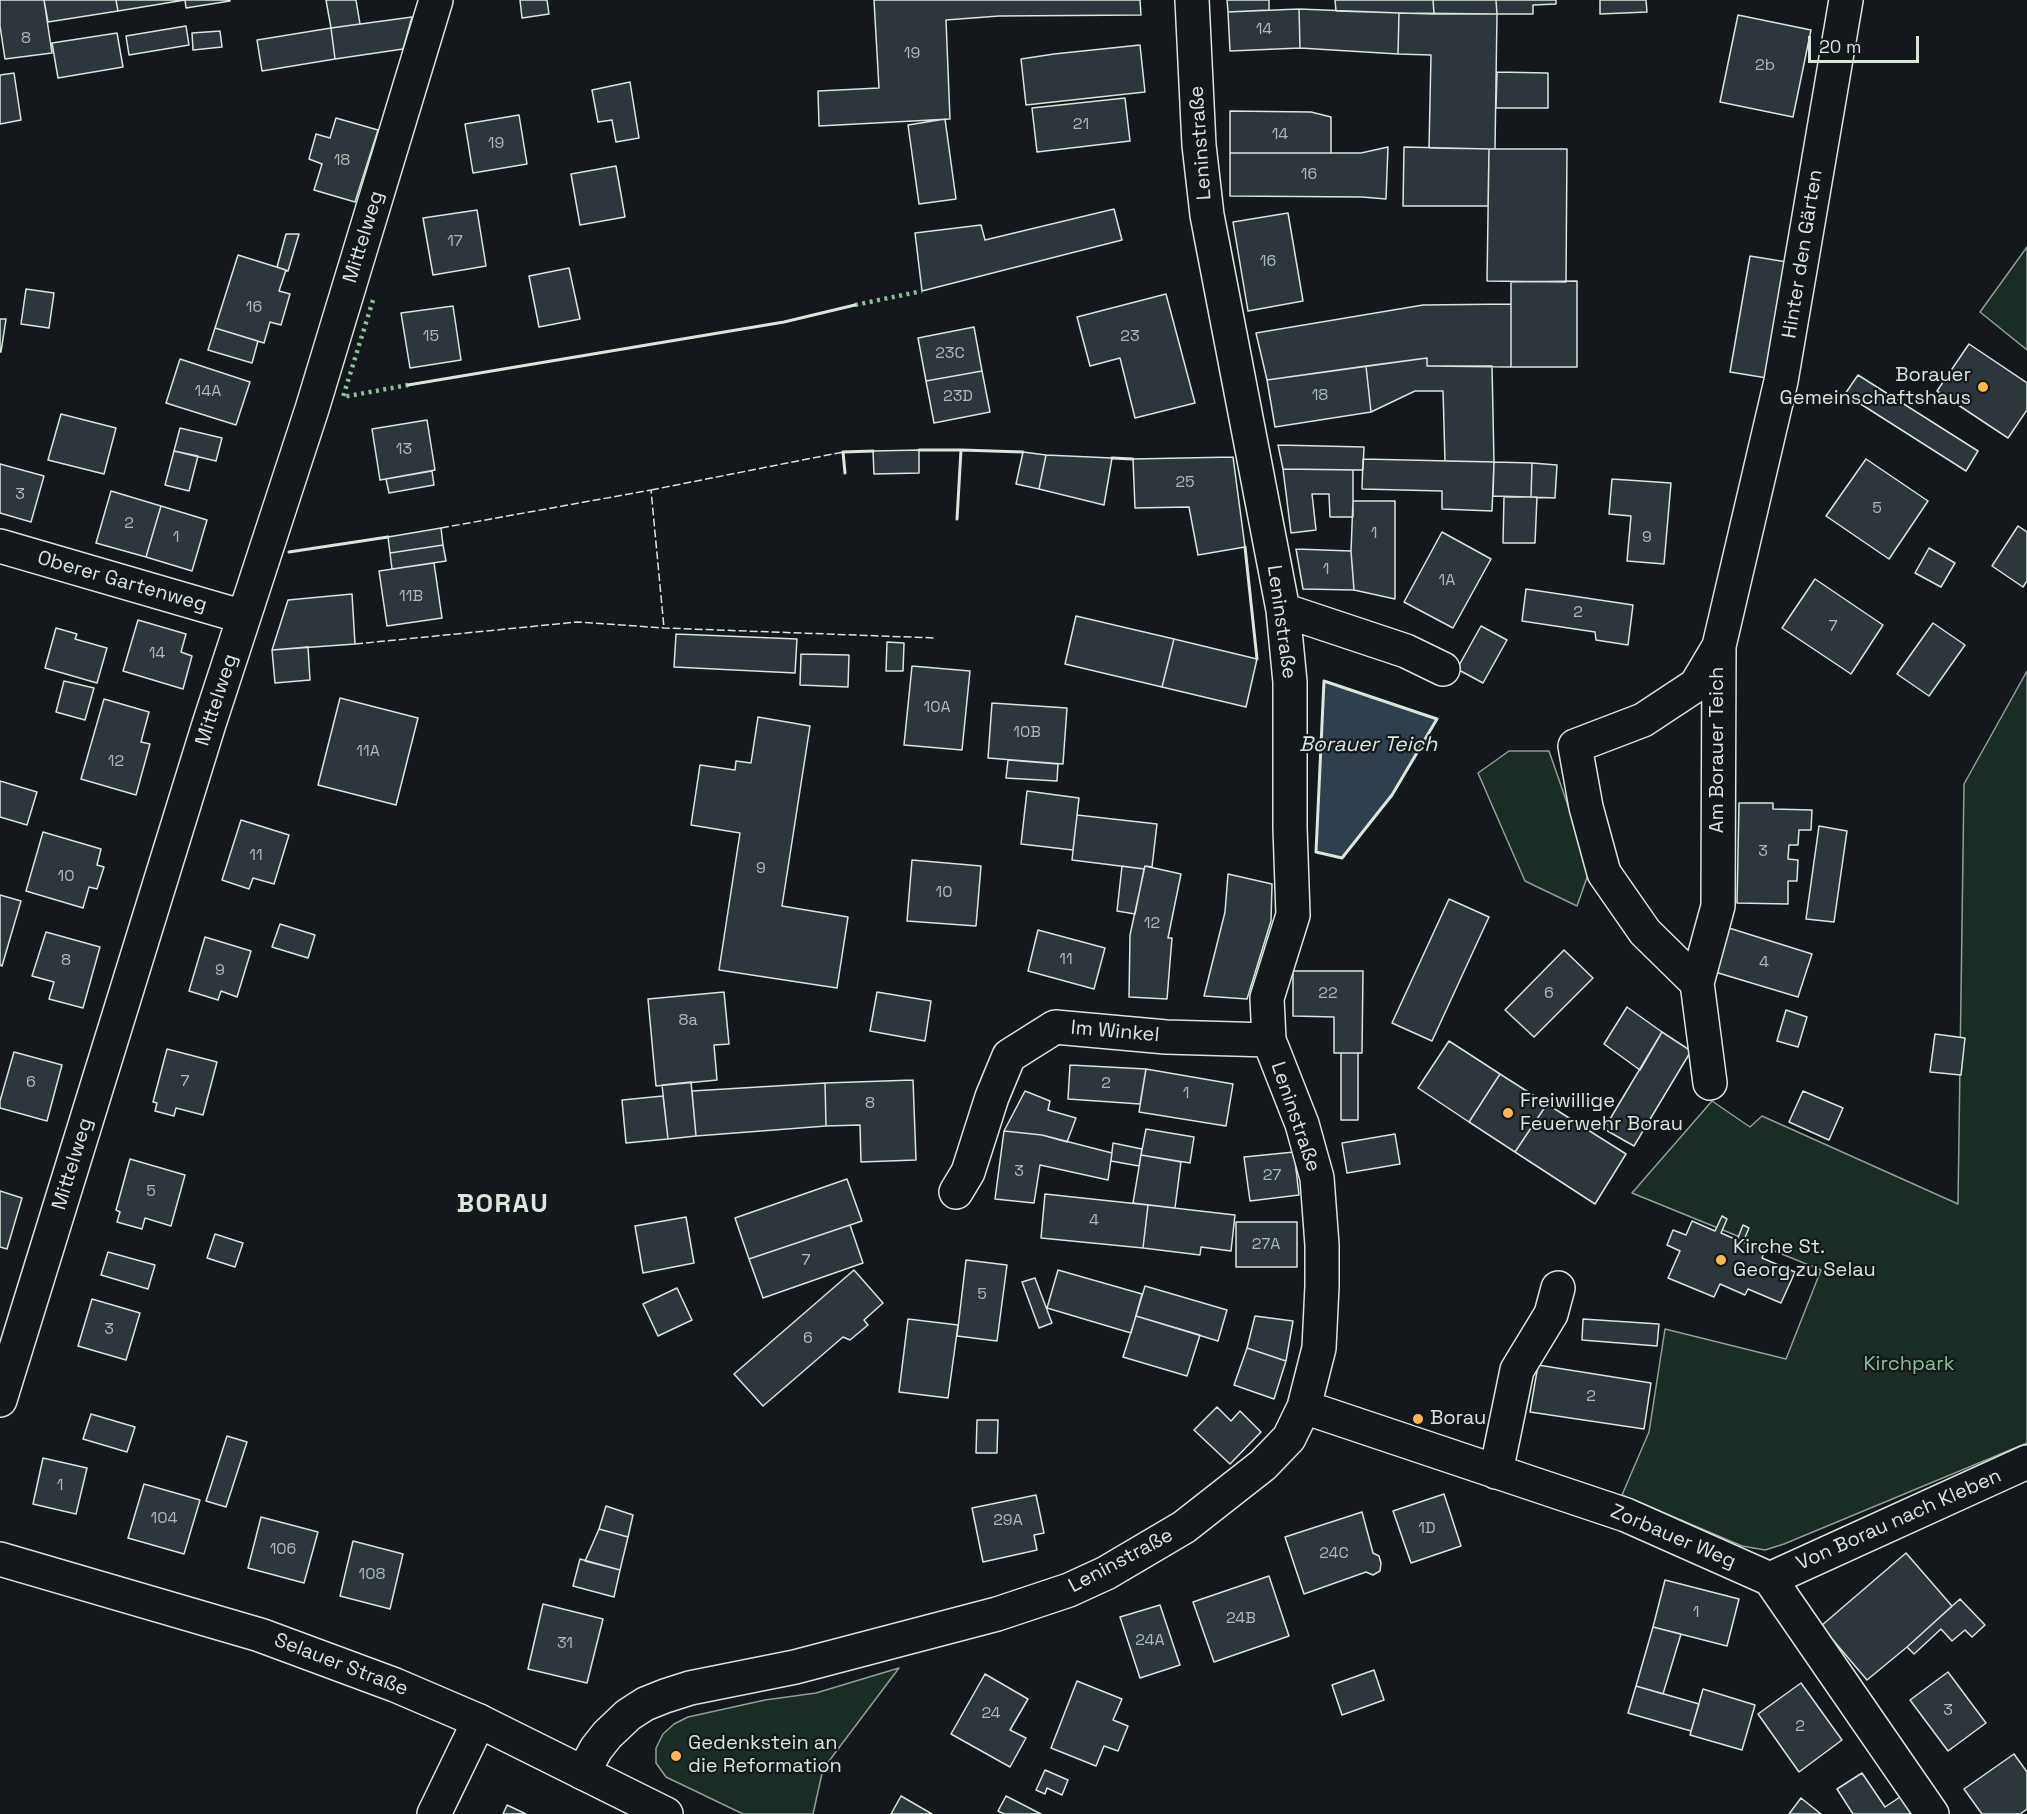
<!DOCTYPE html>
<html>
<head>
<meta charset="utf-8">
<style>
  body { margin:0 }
  #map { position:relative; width:2027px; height:1814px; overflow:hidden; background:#14181c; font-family:"Space Grotesk",sans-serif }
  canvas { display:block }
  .scale { position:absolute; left:1808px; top:36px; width:111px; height:27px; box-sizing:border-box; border:3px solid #d8e6dc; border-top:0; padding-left:8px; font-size:18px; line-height:21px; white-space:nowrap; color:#d8e6dc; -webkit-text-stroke:4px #14181c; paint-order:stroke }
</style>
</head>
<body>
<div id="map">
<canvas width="2027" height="1814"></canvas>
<div class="scale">20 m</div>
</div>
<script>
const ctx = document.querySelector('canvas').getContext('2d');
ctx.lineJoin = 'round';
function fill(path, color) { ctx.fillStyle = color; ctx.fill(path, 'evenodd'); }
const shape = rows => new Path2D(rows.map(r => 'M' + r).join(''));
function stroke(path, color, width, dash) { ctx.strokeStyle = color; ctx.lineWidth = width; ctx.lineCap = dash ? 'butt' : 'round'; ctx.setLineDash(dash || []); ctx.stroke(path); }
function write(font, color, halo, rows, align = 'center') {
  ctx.font = font + ' "Space Grotesk",sans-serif'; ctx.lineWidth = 4.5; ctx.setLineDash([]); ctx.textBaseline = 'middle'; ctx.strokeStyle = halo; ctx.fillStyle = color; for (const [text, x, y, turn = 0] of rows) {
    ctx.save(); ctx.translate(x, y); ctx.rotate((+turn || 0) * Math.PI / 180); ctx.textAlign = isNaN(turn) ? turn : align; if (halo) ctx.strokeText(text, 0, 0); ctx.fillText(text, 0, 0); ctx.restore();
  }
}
const green = shape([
  [2027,247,2027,350,1980,312,2027,247],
  [2027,671,2027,1443,1784,1544,1765,1550,1742,1546,1622,1495,1649,1432,1665,1329,1786,1359,1821,1270,1632,1193,1712,1101,1750,1127,1762,1116,1958,1204,1964,784,2027,671],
  [1509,751,1549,751,1590,869,1577,906,1525,881,1478,773,1509,751],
  [899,1668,823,1769,813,1814,743,1814,666,1777,656,1763,656,1748,663,1734,674,1724,688,1717,765,1700,816,1693,899,1668]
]);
fill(green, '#1a2d24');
stroke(green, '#939e99', 1.5);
const water = shape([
  [1324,681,1437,719,1392,795,1342,858,1316,852,1324,681]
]);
fill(water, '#2f3f4d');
stroke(water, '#939e99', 1.5);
const building = shape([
  [0,0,44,0,52,53,5,59,0,26,0,0],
  [44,0,116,0,118,11,48,22,44,0],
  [116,0,185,0,118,11,116,0],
  [185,0,230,0,230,1,186,8,185,0],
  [326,0,356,0,360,24,331,28,326,0],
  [520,0,547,0,549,14,522,18,520,0],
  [874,0,1140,0,1141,15,999,16,946,20,950,119,819,126,818,91,879,88,874,0],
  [1227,0,1269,0,1269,10,1228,12,1227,0],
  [1335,0,1433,0,1434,14,1336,11,1335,0],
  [1433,0,1496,0,1497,14,1434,14,1433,0],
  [1496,0,1556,0,1556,4,1533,5,1533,14,1497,14,1496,0],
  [1600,0,1646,0,1647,12,1600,14,1600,0],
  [1299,9,1399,13,1398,54,1300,48,1299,9],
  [1299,9,1300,48,1230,51,1228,12,1299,9],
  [1399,13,1497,14,1495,149,1429,148,1431,55,1398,54,1399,13],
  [1738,15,1811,30,1793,117,1720,102,1738,15],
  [412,17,403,49,335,59,331,28,412,17],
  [186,26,189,45,129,55,126,36,186,26],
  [331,28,335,59,262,71,257,40,331,28],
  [220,31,222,47,193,50,192,33,220,31],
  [117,33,123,67,58,78,52,43,117,33],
  [1140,45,1145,92,1026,105,1021,59,1054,54,1140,45],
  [1497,72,1548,73,1548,108,1496,108,1497,72],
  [14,73,21,120,0,124,0,75,14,73],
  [630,82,639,138,616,142,612,120,598,122,592,90,630,82],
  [1125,98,1130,141,1037,152,1032,108,1125,98],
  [1230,111,1311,112,1331,117,1331,153,1230,153,1230,111],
  [519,115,527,164,473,173,465,124,519,115],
  [336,118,378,130,355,202,314,190,322,164,309,159,316,134,330,138,336,118],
  [945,119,956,199,919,204,908,125,945,119],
  [1388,147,1386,199,1362,197,1230,196,1230,153,1361,153,1388,147],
  [1404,147,1489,149,1488,206,1403,206,1404,147],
  [1489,149,1567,149,1566,282,1487,281,1489,149],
  [616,166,625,217,580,225,571,174,616,166],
  [1114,209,1122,240,922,291,915,233,981,225,985,240,1114,209],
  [477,210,486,266,433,275,423,218,477,210],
  [1288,213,1303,301,1248,311,1233,222,1288,213],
  [286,234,299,234,288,271,277,267,286,234],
  [238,255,286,270,279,291,290,294,281,325,270,322,264,343,215,328,238,255],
  [1750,256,1787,262,1767,378,1730,372,1750,256],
  [569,268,580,319,539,327,529,276,569,268],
  [1577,281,1577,367,1511,367,1511,282,1577,281],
  [26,289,54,293,49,328,21,324,26,289],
  [1166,294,1195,403,1135,418,1120,358,1090,366,1077,317,1166,294],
  [1511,304,1511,367,1427,366,1427,358,1267,380,1256,333,1423,305,1511,304],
  [453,306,461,360,410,368,401,313,453,306],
  [0,319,6,319,1,352,0,352,0,319],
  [974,327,982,371,926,381,918,338,974,327],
  [215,328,258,341,252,363,208,350,215,328],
  [1969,344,2027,383,2027,410,2008,438,1937,391,1969,344],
  [1427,358,1427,366,1492,366,1494,462,1445,461,1443,391,1415,391,1371,412,1366,366,1427,358],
  [180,359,250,382,236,425,166,403,180,359],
  [1366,366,1371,412,1275,427,1267,380,1366,366],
  [982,371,990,412,934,423,926,381,982,371],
  [1858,375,1978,451,1966,471,1845,394,1858,375],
  [61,414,116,428,104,474,48,460,61,414],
  [427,420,435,470,380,480,372,429,427,420],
  [180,428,222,438,216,461,174,451,180,428],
  [1278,445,1364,447,1363,470,1283,469,1278,445],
  [919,450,919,473,874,474,873,451,919,450],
  [174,451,198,456,189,491,165,485,174,451],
  [1023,452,1046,455,1039,489,1016,484,1023,452],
  [1046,455,1112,458,1104,505,1039,489,1046,455],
  [1233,457,1245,547,1198,555,1189,507,1135,508,1133,459,1233,457],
  [1363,459,1494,462,1492,511,1442,509,1442,491,1362,489,1363,459],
  [1866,459,1928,501,1889,559,1826,516,1866,459],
  [1494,462,1532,463,1531,497,1493,496,1494,462],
  [1532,463,1557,465,1555,498,1531,497,1532,463],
  [0,464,44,476,31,522,0,513,0,464],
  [1283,469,1353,470,1353,517,1330,517,1329,494,1312,494,1316,530,1291,533,1283,469],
  [432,471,434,485,389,493,386,479,432,471],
  [1612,479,1671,483,1664,564,1627,561,1631,516,1609,514,1612,479],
  [111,491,161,506,146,557,96,543,111,491],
  [1504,497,1537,497,1535,543,1503,543,1504,497],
  [1353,501,1395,501,1395,599,1354,590,1351,551,1353,501],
  [161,506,207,520,192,571,146,557,161,506],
  [2018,526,2027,532,2027,581,2023,587,1992,566,2018,526],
  [441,528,443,545,390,553,388,537,441,528],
  [1442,532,1491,559,1453,628,1404,602,1442,532],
  [443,545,446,561,392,569,390,553,443,545],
  [1929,548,1955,563,1941,587,1915,573,1929,548],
  [1296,549,1351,551,1354,590,1303,589,1296,549],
  [434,563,442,618,387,626,379,571,434,563],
  [1815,579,1883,625,1851,674,1782,628,1815,579],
  [1526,589,1633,605,1628,645,1596,640,1595,632,1522,621,1526,589],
  [352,594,355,644,272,650,288,600,352,594],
  [1076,616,1174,639,1162,687,1065,664,1076,616],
  [138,620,186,634,181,652,192,656,183,689,123,671,138,620],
  [1933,623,1965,645,1929,696,1897,674,1933,623],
  [1481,626,1507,640,1483,683,1457,669,1481,626],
  [56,628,77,634,75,639,107,648,97,683,45,668,56,628],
  [676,634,797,639,795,673,674,667,676,634],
  [1174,639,1257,659,1246,707,1162,687,1174,639],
  [887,642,904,643,903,671,886,671,887,642],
  [308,647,310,680,275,683,272,650,308,647],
  [801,654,849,655,848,687,800,685,801,654],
  [912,666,970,671,962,750,904,745,912,666],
  [64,681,94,688,85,720,56,712,64,681],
  [340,698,418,718,396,805,318,785,340,698],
  [104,699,149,712,141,742,150,744,136,795,81,779,104,699],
  [992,703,1067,708,1063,764,988,758,992,703],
  [758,717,810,726,782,906,848,917,837,988,719,970,740,833,691,825,700,765,735,770,736,761,751,763,758,717],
  [1008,760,1058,764,1057,781,1006,778,1008,760],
  [0,781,37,792,27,825,0,817,0,781],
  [1027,791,1079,798,1073,850,1021,844,1027,791],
  [1739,803,1773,803,1773,809,1812,810,1811,830,1799,830,1798,845,1789,845,1788,859,1798,860,1797,881,1788,881,1788,904,1737,903,1739,803],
  [1077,815,1157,824,1152,867,1145,866,1144,869,1072,860,1077,815],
  [241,820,289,835,274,884,253,878,249,889,222,880,241,820],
  [1819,826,1847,831,1834,922,1806,919,1819,826],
  [43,832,101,849,97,865,104,867,97,889,89,887,83,908,26,891,43,832],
  [912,860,981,866,976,926,907,921,912,860],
  [1122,866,1144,869,1135,914,1117,911,1122,866],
  [1145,866,1181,874,1168,938,1172,938,1167,999,1129,997,1130,935,1145,866],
  [1228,874,1272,884,1271,921,1247,999,1204,996,1225,912,1228,874],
  [0,895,21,901,2,966,0,965,0,895],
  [1449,899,1489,917,1432,1041,1392,1023,1449,899],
  [280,924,315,935,308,958,272,947,280,924],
  [1729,928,1812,954,1798,997,1715,972,1729,928],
  [1038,930,1105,948,1094,989,1028,971,1038,930],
  [46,932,100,947,83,1008,49,999,54,982,32,976,46,932],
  [205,937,251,951,237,997,221,991,218,1000,189,991,205,937],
  [1564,950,1593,978,1534,1037,1505,1010,1564,950],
  [1293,971,1363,971,1362,1053,1334,1053,1334,1017,1293,1016,1293,971],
  [724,992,729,1044,714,1045,717,1080,656,1086,648,999,724,992],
  [877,992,931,1001,925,1041,870,1031,877,992],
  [1627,1007,1662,1032,1640,1070,1604,1044,1627,1007],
  [1786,1010,1807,1017,1798,1047,1777,1041,1786,1010],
  [1662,1032,1691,1051,1634,1146,1604,1129,1662,1032],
  [1935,1034,1965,1038,1961,1075,1930,1072,1935,1034],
  [1449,1041,1500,1074,1469,1122,1418,1088,1449,1041],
  [167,1049,217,1062,203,1115,176,1108,174,1116,155,1111,157,1103,153,1102,167,1049],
  [14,1052,62,1065,47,1121,0,1108,0,1101,14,1052],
  [1341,1053,1358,1053,1358,1120,1341,1120,1341,1053],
  [1070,1065,1146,1069,1140,1104,1068,1099,1070,1065],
  [1146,1069,1233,1084,1226,1126,1139,1112,1146,1069],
  [1500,1074,1547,1104,1515,1152,1469,1122,1500,1074],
  [913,1080,916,1160,861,1162,860,1125,826,1126,825,1083,913,1080],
  [691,1082,696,1136,668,1139,662,1085,691,1082],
  [825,1083,826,1126,696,1136,692,1091,825,1083],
  [1025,1091,1050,1101,1048,1110,1076,1118,1067,1142,1042,1135,1004,1131,1025,1091],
  [1803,1091,1843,1108,1829,1140,1789,1122,1803,1091],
  [663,1096,668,1139,626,1143,622,1100,663,1096],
  [1547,1104,1626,1154,1595,1204,1515,1152,1547,1104],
  [1146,1129,1194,1137,1190,1163,1141,1155,1146,1129],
  [1004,1131,1042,1135,1112,1153,1108,1180,1040,1165,1034,1203,995,1199,1004,1131],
  [1395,1134,1400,1164,1347,1173,1342,1143,1395,1134],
  [1113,1143,1142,1149,1139,1166,1111,1161,1113,1143],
  [1294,1152,1299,1195,1250,1201,1244,1157,1294,1152],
  [1141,1155,1181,1162,1175,1208,1133,1203,1141,1155],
  [130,1159,185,1175,171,1226,145,1218,142,1229,117,1222,120,1212,116,1210,130,1159],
  [847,1179,862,1221,749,1259,735,1218,847,1179],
  [0,1191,22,1198,7,1249,0,1247,0,1191],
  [1045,1194,1148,1205,1143,1248,1041,1238,1045,1194],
  [1148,1205,1235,1215,1231,1251,1201,1247,1200,1255,1143,1248,1148,1205],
  [1722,1216,1727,1219,1721,1233,1737,1240,1743,1225,1749,1228,1743,1242,1765,1251,1762,1258,1795,1272,1781,1303,1748,1289,1745,1295,1720,1284,1714,1297,1668,1278,1680,1251,1667,1245,1673,1230,1686,1235,1692,1221,1715,1231,1722,1216],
  [686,1217,694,1263,643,1273,635,1226,686,1217],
  [1236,1222,1297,1222,1297,1267,1236,1267,1236,1222],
  [850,1225,863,1263,763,1298,749,1259,850,1225],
  [215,1234,243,1243,235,1267,207,1258,215,1234],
  [108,1252,155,1265,148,1289,101,1275,108,1252],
  [966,1260,1007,1265,997,1341,957,1336,966,1260],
  [854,1270,883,1303,864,1320,868,1325,850,1340,843,1337,763,1406,734,1374,854,1270],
  [1058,1270,1142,1294,1131,1333,1047,1308,1058,1270],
  [1035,1278,1052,1323,1039,1328,1022,1282,1035,1278],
  [1145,1286,1227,1310,1218,1341,1136,1316,1145,1286],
  [677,1288,692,1320,658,1336,643,1304,677,1288],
  [92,1299,140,1313,126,1360,78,1346,92,1299],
  [1136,1316,1200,1335,1187,1376,1123,1357,1136,1316],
  [1255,1316,1293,1321,1286,1361,1247,1348,1255,1316],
  [908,1319,958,1325,948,1398,899,1392,908,1319],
  [1583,1319,1659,1324,1657,1346,1582,1340,1583,1319],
  [1247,1348,1286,1361,1274,1399,1234,1385,1247,1348],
  [1538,1365,1651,1383,1644,1429,1530,1412,1538,1365],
  [1217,1407,1231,1421,1240,1411,1261,1432,1230,1464,1194,1430,1217,1407],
  [91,1414,135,1427,127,1452,83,1439,91,1414],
  [977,1420,998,1420,997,1453,976,1453,977,1420],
  [227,1436,247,1442,226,1507,206,1501,227,1436],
  [43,1458,87,1468,76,1514,33,1504,43,1458],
  [144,1484,200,1500,184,1554,128,1538,144,1484],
  [1444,1494,1461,1546,1411,1563,1393,1511,1444,1494],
  [1036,1495,1044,1533,1034,1535,1037,1550,983,1562,972,1508,1036,1495],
  [606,1506,633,1515,628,1537,599,1529,606,1506],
  [1362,1512,1373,1553,1379,1556,1381,1563,1380,1571,1373,1575,1366,1572,1304,1594,1285,1537,1362,1512],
  [261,1517,318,1532,304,1583,248,1568,261,1517],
  [599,1529,628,1537,620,1570,585,1561,599,1529],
  [353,1541,403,1554,390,1609,340,1596,353,1541],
  [1906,1553,1952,1606,1907,1647,1867,1680,1821,1626,1906,1553],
  [580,1559,620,1570,614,1597,573,1586,580,1559],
  [1269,1576,1289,1636,1214,1662,1193,1602,1269,1576],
  [1665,1580,1739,1599,1727,1646,1653,1627,1665,1580],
  [1960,1599,1985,1625,1972,1637,1965,1630,1952,1641,1941,1629,1914,1654,1907,1647,1960,1599],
  [543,1604,603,1619,587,1683,528,1669,543,1604],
  [1160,1605,1180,1665,1140,1678,1120,1617,1160,1605],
  [1653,1627,1681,1634,1663,1694,1636,1686,1653,1627],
  [1374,1670,1384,1700,1342,1715,1332,1685,1374,1670],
  [1948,1672,1986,1723,1948,1751,1910,1700,1948,1672],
  [985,1674,1028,1699,1010,1730,1026,1738,1010,1767,951,1734,985,1674],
  [1077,1681,1122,1699,1113,1720,1128,1726,1118,1751,1104,1746,1096,1766,1051,1748,1077,1681],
  [1801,1683,1842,1740,1799,1772,1758,1714,1801,1683],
  [1636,1686,1699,1704,1691,1731,1628,1713,1636,1686],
  [1703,1689,1755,1705,1742,1750,1690,1735,1703,1689],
  [2014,1754,2027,1772,2027,1809,2020,1814,1982,1814,1964,1789,2014,1754],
  [1045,1770,1068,1780,1062,1795,1047,1788,1045,1794,1036,1790,1045,1770],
  [1862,1773,1885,1807,1906,1793,1920,1814,1853,1814,1837,1789,1862,1773],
  [901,1796,932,1814,891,1814,901,1796],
  [1006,1796,1041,1814,1004,1814,998,1811,1006,1796],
  [1801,1798,1821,1814,1789,1814,1801,1798],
  [507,1805,526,1814,503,1814,507,1805]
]);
fill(building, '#2c363c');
stroke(building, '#d8e6dc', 1.5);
const minor = shape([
  [0,546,244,617],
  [1283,610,1406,651,1443,669],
  [1697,983,1645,932,1604,873,1586,807,1575,746,1643,720,1696,685,1718,648],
  [1710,1083,1697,983,1718,906,1719,646,1781,381,1846,0],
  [956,1192,968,1172,992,1097,1009,1056,1055,1027,1166,1037,1269,1040],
  [0,1400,209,724,312,409,436,0],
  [1304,1407,1626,1515,1770,1579,1932,1814],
  [1496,1472,1517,1370,1551,1314,1558,1288],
  [1770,1579,2027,1462],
  [583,1773,596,1749,607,1735,628,1715,645,1704,665,1696,690,1688,795,1667,997,1614,1069,1590,1106,1573,1184,1527,1263,1465,1289,1438,1304,1407,1319,1348,1322,1286,1322,1245,1317,1178,1302,1124,1269,1040,1267,998,1293,915,1290,828,1290,682,1283,610,1207,215,1199,145,1192,0],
  [434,1814,479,1721]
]);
const secondary = shape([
  [0,1559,260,1635,395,1685,479,1721,666,1814]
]);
stroke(minor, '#d8e6dc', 36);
stroke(secondary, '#d8e6dc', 36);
stroke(minor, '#14181c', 33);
stroke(secondary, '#14181c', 33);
stroke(shape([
  [373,300,343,397,408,385],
  [855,305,922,291]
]), '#8ac095', 4.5, [3, 4.5]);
stroke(shape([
  [651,490,843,452],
  [441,528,651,490,664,628],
  [355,644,577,622,664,628,936,638]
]), '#d8e6dc', 1.5, [8, 3]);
stroke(shape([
  [408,385,784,322,855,305],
  [919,450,961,450],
  [1112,458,1133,459],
  [845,473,843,452,873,451],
  [957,519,961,450,1023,452],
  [1245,547,1257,659],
  [289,552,388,537],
  [1324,681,1437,719,1392,795,1342,858,1316,852,1324,681]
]), '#d8e6dc', 3);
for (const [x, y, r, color] of [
  [1983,387,6,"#ffb74d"],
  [1508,1113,6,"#ffb74d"],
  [1721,1260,6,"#ffb74d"],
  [1418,1419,6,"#ffb74d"],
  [676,1756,6,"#ffb74d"]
]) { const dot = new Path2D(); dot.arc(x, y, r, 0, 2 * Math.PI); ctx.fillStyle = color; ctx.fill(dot); stroke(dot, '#14181c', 2); }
write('16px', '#adbab4', null, [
  ["14",1264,30],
  ["8",26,39],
  ["19",912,54],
  ["2b",1765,66],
  ["21",1081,125],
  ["14",1280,135],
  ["19",496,144],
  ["18",342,161],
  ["16",1309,175],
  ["17",455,242],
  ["16",1268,262],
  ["16",254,308],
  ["15",431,337],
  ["23",1130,337],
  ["23C",950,354],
  ["14A",208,392],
  ["18",1320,396],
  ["23D",958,397],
  ["13",404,450],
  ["25",1185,483],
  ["3",20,495],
  ["5",1877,509],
  ["2",129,524],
  ["1",1374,534],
  ["1",176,538],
  ["9",1647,538],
  ["1",1326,570],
  ["1A",1447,581],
  ["11B",411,597],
  ["2",1578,613],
  ["7",1833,627],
  ["14",157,654],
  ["10A",937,708],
  ["10B",1027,733],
  ["11A",368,752],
  ["12",116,762],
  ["3",1763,852],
  ["11",256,856],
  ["9",761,869],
  ["10",66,877],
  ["10",944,893],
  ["12",1152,924],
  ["11",1066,960],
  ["8",66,961],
  ["4",1764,963],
  ["9",220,971],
  ["22",1328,994],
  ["6",1549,994],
  ["8a",688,1021],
  ["7",185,1082],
  ["6",31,1083],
  ["2",1106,1084],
  ["1",1186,1094],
  ["8",870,1104],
  ["3",1019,1172],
  ["27",1272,1176],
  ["5",151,1192],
  ["4",1094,1221],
  ["27A",1266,1245],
  ["7",806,1261],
  ["5",982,1295],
  ["3",109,1330],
  ["6",808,1339],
  ["2",1591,1397],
  ["1",60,1486],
  ["104",164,1519],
  ["29A",1008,1521],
  ["1D",1427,1529],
  ["106",283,1550],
  ["24C",1334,1554],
  ["108",372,1575],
  ["1",1696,1613],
  ["24B",1241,1619],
  ["24A",1150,1641],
  ["31",565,1644],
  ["3",1948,1711],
  ["24",991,1714],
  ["2",1800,1727]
]);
write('20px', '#d8e6dc', '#14181c', [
  ["Leninstraße",1201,143,-94],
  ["Mittelweg",364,237,-73],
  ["Hinter den Gärten",1803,254,-81],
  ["Oberer Gartenweg",122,582,16],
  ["Leninstraße",1281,622,82],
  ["Mittelweg",217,700,-72],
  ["Am Borauer Teich",1718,750,-90],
  ["Im Winkel",1115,1032,5],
  ["Leninstraße",1295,1117,71],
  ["Mittelweg",73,1164,-73],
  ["Von Borau nach Kleben",1899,1520,-24],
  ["Zorbauer Weg",1673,1537,23],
  ["Leninstraße",1121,1561,-28],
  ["Selauer Straße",341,1665,21]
]);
write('20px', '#d8e6dc', '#14181c', [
  ["Borauer",1971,376,"right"],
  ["Gemeinschaftshaus",1971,399,"right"],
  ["Freiwillige",1520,1102],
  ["Feuerwehr Borau",1520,1125],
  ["Kirche St.",1733,1248],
  ["Georg zu Selau",1733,1271],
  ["Borau",1430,1419],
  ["Gedenkstein an",688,1744],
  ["die Reformation",688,1767]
], 'left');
write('20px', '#8ac095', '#14181c', [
  ["Kirchpark",1909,1365]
]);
write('italic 21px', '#d8e6dc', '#14181c', [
  ["Borauer Teich",1368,745]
]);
ctx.letterSpacing = '1.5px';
write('bold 26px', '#d8e6dc', '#14181c', [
  ["BORAU",503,1205]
]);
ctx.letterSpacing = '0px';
</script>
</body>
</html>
